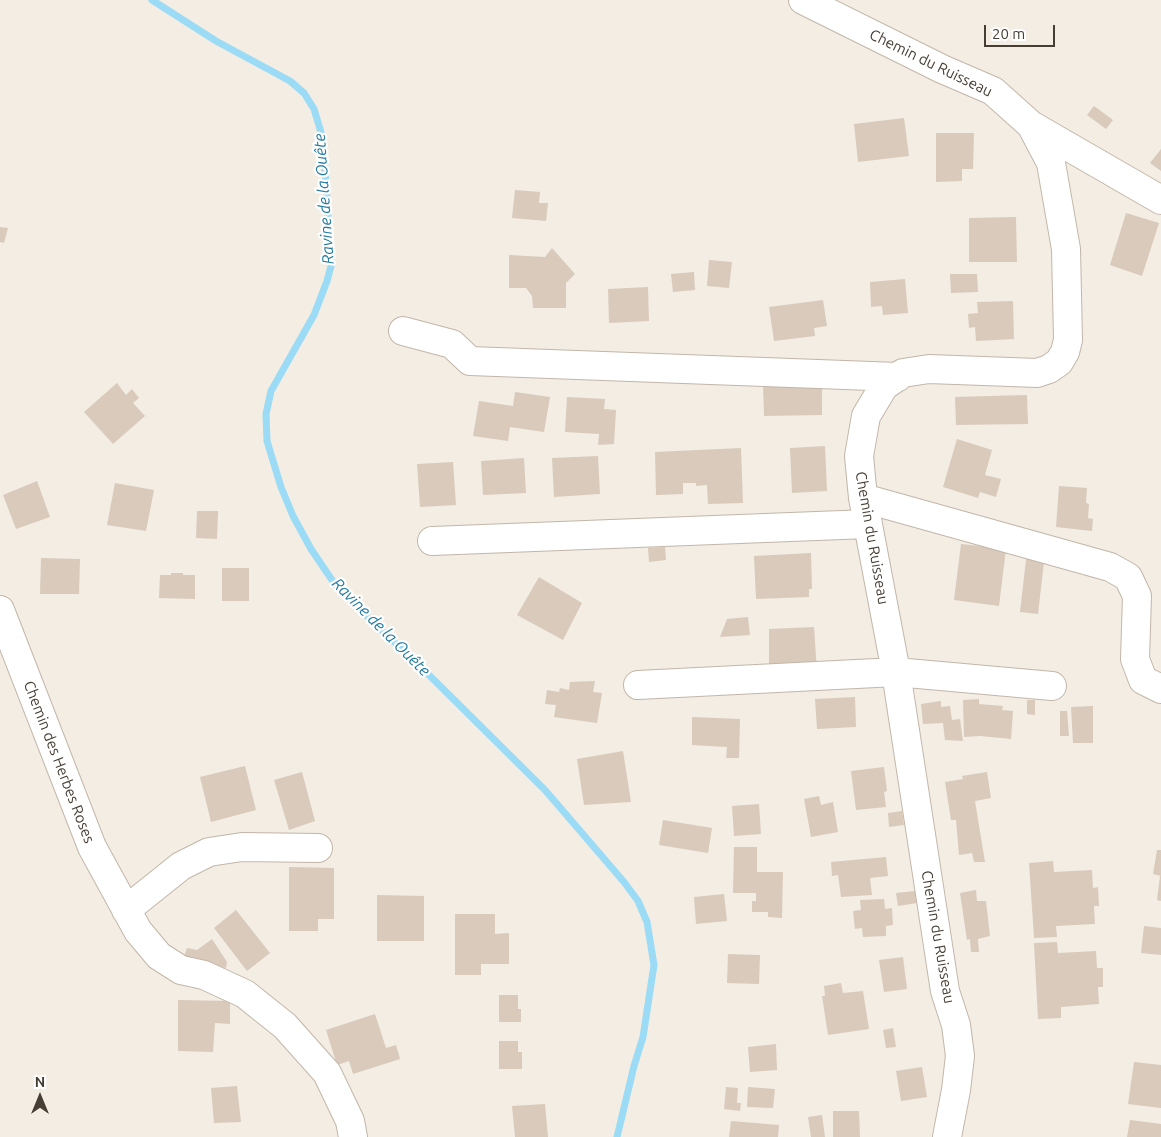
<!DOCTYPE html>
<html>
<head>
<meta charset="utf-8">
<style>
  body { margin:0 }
  #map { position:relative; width:1161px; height:1137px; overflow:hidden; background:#f3ede4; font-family:Ubuntu,sans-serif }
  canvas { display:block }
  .north { position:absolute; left:15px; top:1072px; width:50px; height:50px; -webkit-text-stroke:4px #fff; paint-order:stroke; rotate:0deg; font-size:14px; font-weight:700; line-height:20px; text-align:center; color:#463d33 }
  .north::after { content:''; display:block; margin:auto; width:18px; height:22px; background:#463d33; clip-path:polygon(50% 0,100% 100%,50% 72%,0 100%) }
  .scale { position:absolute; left:984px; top:25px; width:71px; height:22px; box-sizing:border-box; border:2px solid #463d33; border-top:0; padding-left:6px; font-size:15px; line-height:18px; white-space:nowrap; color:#463d33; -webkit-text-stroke:4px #fff; paint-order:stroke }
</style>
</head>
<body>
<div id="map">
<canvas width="1161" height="1137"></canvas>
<div class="north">N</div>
<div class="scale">20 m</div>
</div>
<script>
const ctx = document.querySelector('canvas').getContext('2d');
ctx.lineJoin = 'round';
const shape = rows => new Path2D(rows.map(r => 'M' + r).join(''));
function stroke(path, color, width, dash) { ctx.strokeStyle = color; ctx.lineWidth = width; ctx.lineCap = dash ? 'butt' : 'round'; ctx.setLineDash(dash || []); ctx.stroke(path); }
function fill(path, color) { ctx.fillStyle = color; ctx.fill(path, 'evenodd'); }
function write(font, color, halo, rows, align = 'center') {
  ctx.font = font + ' Ubuntu,sans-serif'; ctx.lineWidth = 4.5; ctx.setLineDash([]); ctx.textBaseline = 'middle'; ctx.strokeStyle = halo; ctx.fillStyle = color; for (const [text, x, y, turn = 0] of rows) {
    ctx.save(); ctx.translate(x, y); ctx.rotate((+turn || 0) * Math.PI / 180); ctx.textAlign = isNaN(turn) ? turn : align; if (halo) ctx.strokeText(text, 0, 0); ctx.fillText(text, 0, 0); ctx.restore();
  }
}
stroke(shape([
  [152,0,216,41,290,81,304,93,314,109,323,139,331,266,327,281,314,315,271,391,266,414,267,441,281,487,293,516,311,549,334,583,353,603,429,675,545,790,624,882,638,901,647,922,654,965,643,1037,634,1066,617,1137]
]), '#9bdbf6', 7);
fill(shape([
  [1094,106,1113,120,1106,129,1087,115],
  [904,118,909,156,858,162,854,124],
  [936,133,974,133,973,169,962,169,962,181,936,182],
  [1161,149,1161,171,1150,163],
  [515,190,540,192,539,203,548,203,546,221,512,218],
  [1126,213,1159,223,1142,276,1110,265],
  [1016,217,1017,262,969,262,969,218],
  [0,227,8,228,4,243,0,242],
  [552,248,575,274,566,283,566,308,533,308,532,296,526,288,509,288,509,255,545,257],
  [709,260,732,262,729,288,707,286],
  [694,272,695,290,673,292,671,274],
  [950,274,977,274,978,292,951,293],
  [905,279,908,313,883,315,882,306,871,307,870,282],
  [648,287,649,321,609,323,608,289],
  [823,300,827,326,814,328,815,336,774,341,769,307],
  [1013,301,1014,339,976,341,975,327,969,328,968,314,978,313,977,302],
  [117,383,126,395,132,389,139,398,133,403,145,416,113,444,84,412],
  [822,383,822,415,764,416,763,385],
  [515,392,550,397,544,432,510,427,508,441,473,436,479,401,513,406],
  [1027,395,1028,424,956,425,955,397],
  [567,397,605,399,604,409,616,410,614,444,598,445,599,434,565,432],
  [957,439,992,450,985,475,1001,479,996,497,980,492,978,498,943,487],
  [825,446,827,491,792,493,790,448],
  [741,448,743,503,708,504,707,485,696,486,696,483,683,483,683,494,656,495,655,452],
  [598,456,600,494,554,497,552,458],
  [524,458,526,493,483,495,481,461],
  [453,462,456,505,420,507,417,464],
  [37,481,50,517,16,529,3,495],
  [115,483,154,490,146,531,107,525],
  [1059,486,1087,488,1086,503,1089,504,1088,518,1093,519,1092,531,1056,527],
  [197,511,218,511,217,539,196,538],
  [961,544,1006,549,999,606,954,600],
  [665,547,666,560,649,562,648,548],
  [1027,551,1045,553,1038,614,1020,612],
  [811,553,812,589,809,589,809,597,756,599,754,556],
  [41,558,80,559,79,594,40,594],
  [222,568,249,568,249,601,222,601],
  [171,573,183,573,183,575,195,575,195,599,159,598,160,575,171,575],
  [539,577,582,603,563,640,517,615],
  [748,617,750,635,720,637,727,619],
  [814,627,817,671,769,673,769,629],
  [595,681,593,692,602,693,597,723,554,717,556,705,545,704,547,690,559,692,560,688,569,690,570,682],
  [855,697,856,727,817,729,815,699],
  [979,699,979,704,1003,706,1002,710,1013,711,1011,739,980,736,964,737,963,700],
  [1027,700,1035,700,1035,715,1027,714],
  [941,701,941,707,950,706,952,720,960,719,963,741,945,740,943,723,923,724,921,704],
  [1093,706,1093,743,1073,743,1071,707],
  [1060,711,1067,711,1069,736,1060,736],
  [692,717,740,719,739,758,726,758,727,747,692,745],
  [623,751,631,802,584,805,577,759],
  [245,766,256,810,211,822,200,777],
  [884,767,887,791,884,792,886,807,856,810,851,771],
  [302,772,315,821,289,830,274,780],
  [987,772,991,798,975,801,985,862,974,862,972,853,959,855,956,820,951,820,945,782,963,779,962,776],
  [819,796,821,805,833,802,838,832,811,837,804,799],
  [759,804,761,834,734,836,732,806],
  [902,811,904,825,889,827,888,813],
  [663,820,712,828,708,853,659,845],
  [734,847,757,847,757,872,783,872,782,918,768,917,768,912,752,912,752,901,756,901,756,893,733,893],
  [1157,850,1161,850,1161,876,1153,874],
  [886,857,888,876,870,878,872,895,841,897,838,875,832,876,831,862],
  [1053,861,1054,872,1092,870,1093,888,1098,887,1099,906,1094,906,1095,924,1056,926,1057,937,1034,938,1029,863],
  [289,867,334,868,334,919,318,919,318,931,289,931],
  [1160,876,1161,876,1161,901,1157,900],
  [976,890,977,901,986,901,990,936,978,939,979,952,971,952,970,939,967,940,960,893],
  [915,891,917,903,898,906,896,893],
  [724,894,727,921,696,924,694,897],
  [377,895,424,896,424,941,377,941],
  [884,899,885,909,892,908,893,925,886,926,886,936,863,937,862,928,855,929,853,911,861,910,860,900],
  [236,910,270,953,247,971,214,928],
  [455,914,495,914,495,934,509,933,509,964,481,964,481,975,455,975],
  [1144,926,1161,928,1161,955,1141,953],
  [212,939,227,962,226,968,183,960,187,948,197,950],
  [1057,942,1058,953,1096,951,1097,968,1103,968,1103,987,1098,987,1099,1004,1061,1007,1061,1018,1038,1019,1034,943],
  [728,954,760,955,759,984,727,983],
  [903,957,907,989,884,992,879,960],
  [841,983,843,993,863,991,869,1029,828,1035,822,996,825,996,824,986],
  [499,995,518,995,518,1009,521,1009,521,1022,499,1022],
  [178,1000,230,1001,230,1024,215,1023,213,1052,178,1051],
  [375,1014,386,1048,396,1045,400,1059,353,1074,349,1061,337,1065,326,1030],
  [893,1028,896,1047,886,1048,883,1030],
  [499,1041,518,1041,518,1052,522,1052,522,1069,499,1069],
  [776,1044,777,1070,750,1072,748,1047],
  [1134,1062,1161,1065,1161,1108,1128,1104],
  [922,1067,927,1097,901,1101,896,1071],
  [237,1086,241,1122,214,1123,211,1088],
  [726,1087,738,1088,737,1103,741,1103,740,1111,724,1109],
  [748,1087,775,1089,773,1108,747,1107],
  [545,1104,548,1137,515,1137,512,1106],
  [833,1111,859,1111,860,1137,833,1137],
  [822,1115,825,1137,811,1137,808,1117],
  [1130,1120,1161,1124,1161,1137,1127,1137],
  [731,1121,779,1125,778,1137,729,1137]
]), '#d9cabb');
const minor = shape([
  [803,0,942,69,993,91,1031,125,1051,163,1066,249,1068,340,1065,352,1059,362,1049,369,1037,373,929,369,903,373,884,386,866,416,859,456,863,498,896,672,945,991,956,1025,960,1056,956,1090,947,1137],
  [1031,125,1161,200],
  [403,331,452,344,470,361,898,377],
  [863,498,1110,567,1128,577,1137,596,1135,659,1143,680,1161,689],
  [432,541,868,524],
  [0,610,92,847,138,931,159,956,181,970,204,975,245,994,285,1026,327,1073,350,1121,353,1137],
  [638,685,896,672,1052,686],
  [126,910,181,866,209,852,242,847,318,848]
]);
stroke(minor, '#c2b6a9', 30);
stroke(minor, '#fff', 28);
write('15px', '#463d33', '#fff', [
  ["Chemin du Ruisseau",931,63,26],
  ["Chemin du Ruisseau",872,538,80],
  ["Chemin des Herbes Roses",59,762,69],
  ["Chemin du Ruisseau",938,937,80]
]);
write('italic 16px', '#227aa1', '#fff', [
  ["Ravine de la Ouête",324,199,-94],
  ["Ravine de la Ouête",381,627,45]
]);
</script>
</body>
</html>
